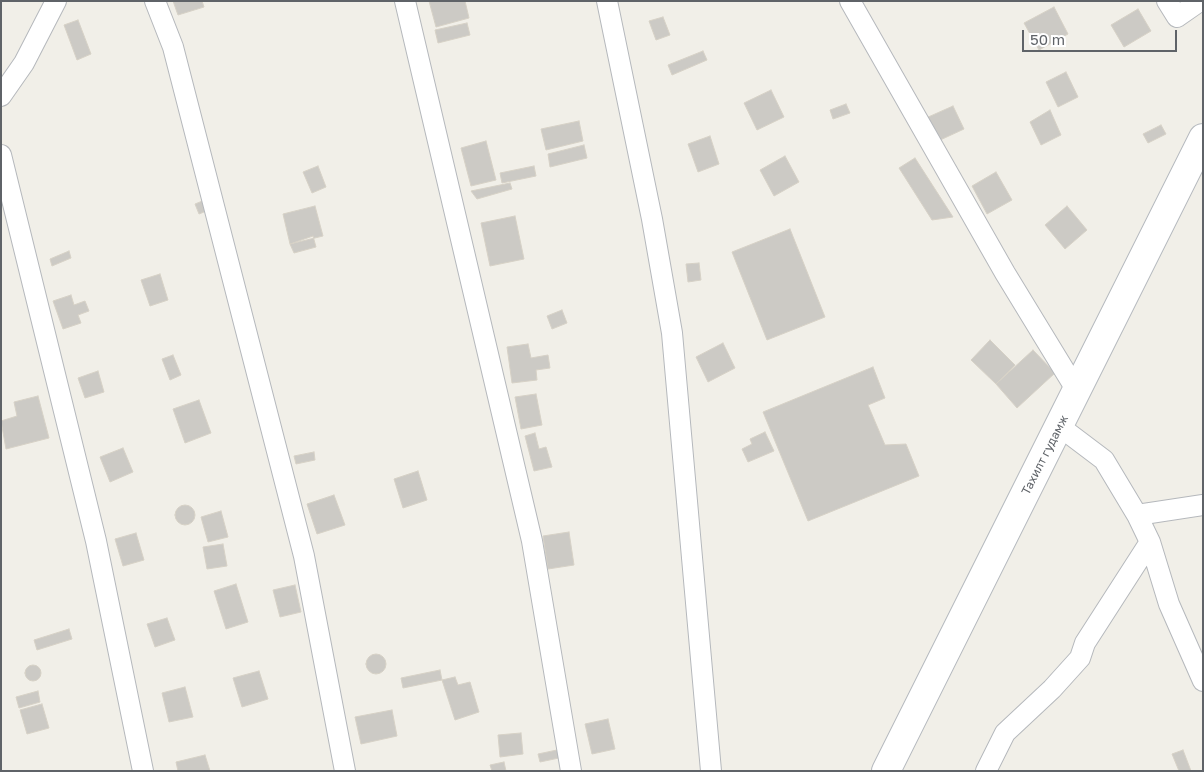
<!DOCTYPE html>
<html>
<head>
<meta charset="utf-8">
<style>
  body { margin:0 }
  #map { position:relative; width:1204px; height:772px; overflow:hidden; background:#f1efe8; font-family:"Golos Text",sans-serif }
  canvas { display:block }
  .frame { position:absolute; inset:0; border:2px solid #5f6368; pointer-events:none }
  .scale { position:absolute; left:1022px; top:30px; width:155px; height:22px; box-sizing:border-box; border:2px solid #5f6368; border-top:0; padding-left:6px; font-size:15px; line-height:18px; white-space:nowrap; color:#5f6368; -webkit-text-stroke:4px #fff; paint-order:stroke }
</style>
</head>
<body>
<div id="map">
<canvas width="1204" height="772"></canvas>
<div class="frame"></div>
<div class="scale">50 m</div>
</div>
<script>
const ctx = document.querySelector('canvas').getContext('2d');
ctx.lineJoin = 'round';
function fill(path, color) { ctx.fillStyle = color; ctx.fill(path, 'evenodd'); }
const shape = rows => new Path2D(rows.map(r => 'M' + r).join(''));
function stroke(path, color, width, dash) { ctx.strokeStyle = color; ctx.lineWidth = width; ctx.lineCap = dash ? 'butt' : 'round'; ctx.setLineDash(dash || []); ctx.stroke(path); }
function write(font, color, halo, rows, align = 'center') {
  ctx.font = font + ' "Golos Text",sans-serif'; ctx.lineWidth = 4.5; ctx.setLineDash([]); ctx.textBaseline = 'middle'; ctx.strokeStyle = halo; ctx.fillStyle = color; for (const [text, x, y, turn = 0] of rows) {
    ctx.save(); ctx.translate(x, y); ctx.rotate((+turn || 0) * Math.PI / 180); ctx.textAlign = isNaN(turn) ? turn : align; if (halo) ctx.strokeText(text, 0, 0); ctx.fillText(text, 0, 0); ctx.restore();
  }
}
const building = shape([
  [173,1,202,1,204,7,178,15,173,1],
  [429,1,465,1,469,18,436,27,429,1],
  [1054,7,1068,34,1039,50,1024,23,1054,7],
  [1138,9,1151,31,1124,47,1111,25,1138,9],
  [663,17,670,35,656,40,649,21,663,17],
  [78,20,91,54,77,60,64,25,78,20],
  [467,23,470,35,438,43,435,30,467,23],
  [703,51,707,60,672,75,668,65,703,51],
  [1066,72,1078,97,1058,107,1046,82,1066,72],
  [771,90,784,117,757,130,744,103,771,90],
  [846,104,850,113,833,119,830,110,846,104],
  [953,106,964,129,938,141,926,118,953,106],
  [1050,110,1061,135,1041,145,1030,122,1050,110],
  [579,121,583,141,546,150,541,129,579,121],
  [1161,125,1166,134,1148,143,1143,134,1161,125],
  [710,136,719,164,698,172,688,144,710,136],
  [486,141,496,180,471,186,461,148,486,141],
  [584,145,587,158,550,167,548,154,584,145],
  [785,156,799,182,774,196,760,170,785,156],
  [915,158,953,217,932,220,899,168,915,158],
  [318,166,326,187,312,193,303,172,318,166],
  [534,166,536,176,502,183,500,173,534,166],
  [996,172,1012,200,987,214,972,186,996,172],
  [510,183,512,189,477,199,471,191,510,183],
  [205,200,209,210,199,214,195,204,205,200],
  [315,206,323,236,290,244,283,214,315,206],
  [1067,206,1087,230,1065,249,1045,225,1067,206],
  [515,216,524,259,490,266,481,223,515,216],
  [790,229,825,317,767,340,732,252,790,229],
  [313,236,316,247,294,253,290,244,313,236],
  [69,251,71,258,52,266,50,259,69,251],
  [699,263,701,280,688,282,686,264,699,263],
  [160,274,168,300,150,306,141,280,160,274],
  [71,295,74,305,85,301,89,311,78,315,81,323,63,329,53,301,71,295],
  [562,310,567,323,552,329,547,316,562,310],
  [990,340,1015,365,996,384,971,360,990,340],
  [723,343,735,368,708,382,696,357,723,343],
  [528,344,531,358,548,355,550,368,536,370,537,380,512,383,507,347,528,344],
  [1033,350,1055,373,1017,408,996,384,1033,350],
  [173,355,181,375,170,380,162,359,173,355],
  [873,367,885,398,868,405,885,445,906,444,919,476,808,521,763,412,873,367],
  [98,371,104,392,85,398,78,378,98,371],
  [536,394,542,425,521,429,515,397,536,394],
  [38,396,49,438,6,449,1,421,17,416,14,402,38,396],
  [199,400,211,433,185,443,173,409,199,400],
  [765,432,774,451,748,462,742,449,752,444,750,439,765,432],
  [535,433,539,449,546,447,552,467,534,471,525,436,535,433],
  [123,448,133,472,110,482,100,457,123,448],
  [314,452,315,460,296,464,294,456,314,452],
  [418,471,427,500,403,508,394,479,418,471],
  [334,495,345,525,317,534,307,504,334,495],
  '175 515a10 10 0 1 1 20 0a10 10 0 1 1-20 0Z',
  [221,511,228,537,208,542,201,517,221,511],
  [569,532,574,565,548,569,543,536,569,532],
  [136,533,144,560,123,566,115,539,136,533],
  [223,544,227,566,207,569,203,547,223,544],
  [236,584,248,622,226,629,214,591,236,584],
  [295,585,301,612,280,617,273,590,295,585],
  [167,618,175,640,155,647,147,624,167,618],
  [69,629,72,639,37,650,34,640,69,629],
  '366 664a10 10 0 1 1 20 0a10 10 0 1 1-20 0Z',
  '25 673a8 8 0 1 1 16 0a8 8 0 1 1-16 0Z',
  [440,670,442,680,403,688,401,678,440,670],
  [259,671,268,699,242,707,233,678,259,671],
  [455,677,458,685,470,682,479,712,455,720,442,680,455,677],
  [185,687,193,717,169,722,162,693,185,687],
  [38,691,40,702,19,708,16,697,38,691],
  [42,704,49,728,27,734,20,710,42,704],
  [392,710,397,736,361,744,355,717,392,710],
  [608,719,615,749,592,754,585,724,608,719],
  [521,733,523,754,500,757,498,735,521,733],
  [557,750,559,758,540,762,538,754,557,750],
  [1183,750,1191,771,1179,771,1172,754,1183,750],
  [205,755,210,771,178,771,176,762,205,755],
  [504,762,506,771,492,771,490,765,504,762]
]);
fill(building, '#cccac5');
stroke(building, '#d6d1c6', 1);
const minor = shape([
  [155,1,173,47,304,556,345,771],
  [405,1,532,541,571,771],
  [607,1,652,219,672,333,711,771],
  [850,1,1005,273,1077,391],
  [1167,1,1177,17,1200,1],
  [1,96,24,63,56,1],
  [1,155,96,541,143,771],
  [1059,426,1104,460,1137,515,1150,542,1169,604,1203,681],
  [1137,515,1203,505],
  [986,771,1005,733,1052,689,1080,658,1085,643,1150,542]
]);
const secondary = shape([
  [886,771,1203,138]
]);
stroke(minor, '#b5b8bc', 22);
stroke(secondary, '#b6babf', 30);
stroke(minor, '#fff', 20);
stroke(secondary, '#fff', 28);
write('12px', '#5f6368', '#fff', [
  ["Тахилт гудамж",1045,455,-63]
]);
</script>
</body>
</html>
